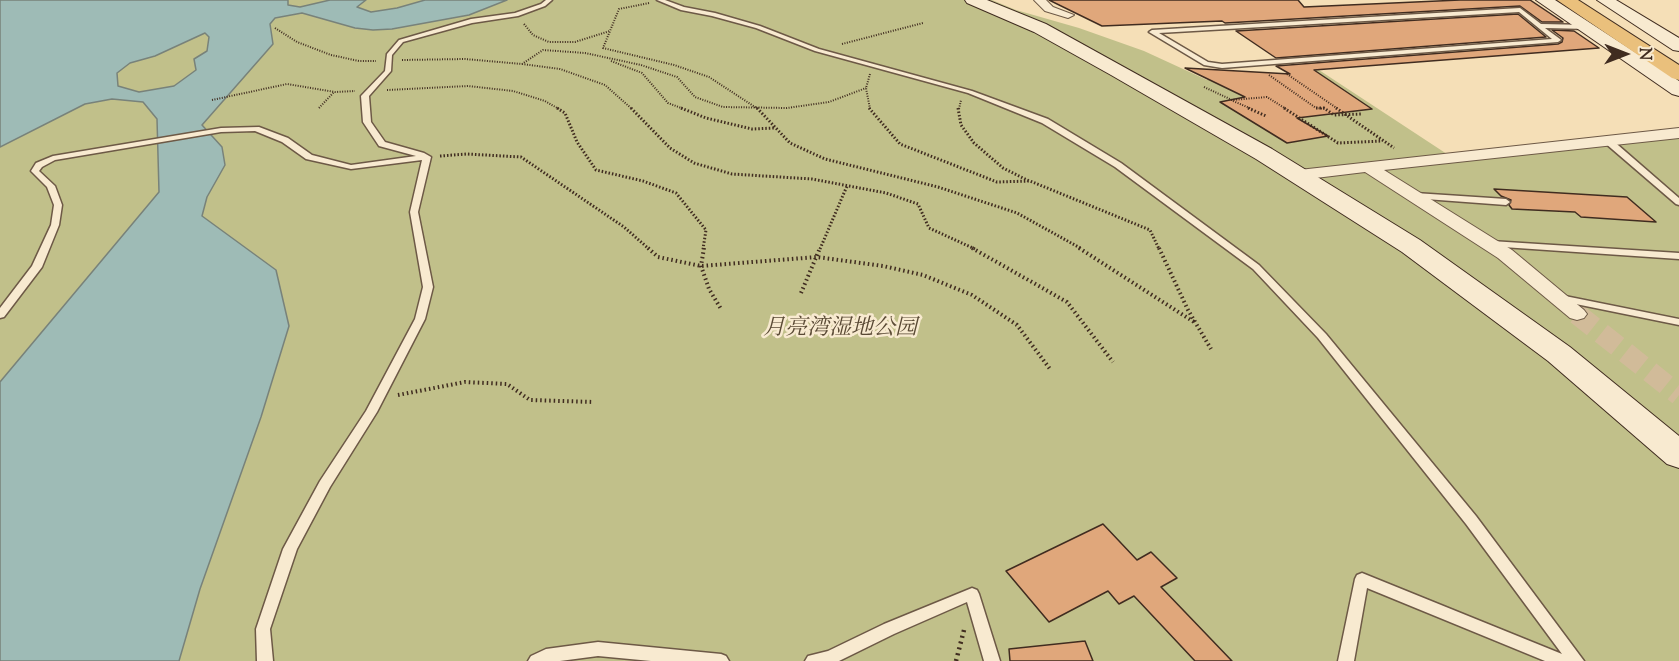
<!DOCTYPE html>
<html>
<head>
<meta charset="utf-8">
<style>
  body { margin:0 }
  #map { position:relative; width:1679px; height:661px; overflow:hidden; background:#f5dfb7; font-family:"Sorts Mill Goudy",serif }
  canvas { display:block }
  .north { position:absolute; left:1595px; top:24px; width:60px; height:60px; -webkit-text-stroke:4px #f8ead0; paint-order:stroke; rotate:90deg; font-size:16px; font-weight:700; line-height:24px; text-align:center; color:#402c20 }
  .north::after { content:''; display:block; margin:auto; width:21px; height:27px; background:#402c20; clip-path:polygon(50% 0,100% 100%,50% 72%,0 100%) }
</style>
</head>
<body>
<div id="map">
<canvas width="1679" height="661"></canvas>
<div class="north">N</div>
</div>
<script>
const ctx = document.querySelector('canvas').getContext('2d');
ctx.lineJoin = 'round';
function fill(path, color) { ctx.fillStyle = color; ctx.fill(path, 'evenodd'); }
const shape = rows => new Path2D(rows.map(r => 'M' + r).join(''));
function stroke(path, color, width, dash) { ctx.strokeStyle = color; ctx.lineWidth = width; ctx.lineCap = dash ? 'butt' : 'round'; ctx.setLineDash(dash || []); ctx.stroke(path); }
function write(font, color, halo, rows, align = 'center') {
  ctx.font = font + ' "Sorts Mill Goudy","Noto Serif SC",serif'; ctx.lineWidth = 5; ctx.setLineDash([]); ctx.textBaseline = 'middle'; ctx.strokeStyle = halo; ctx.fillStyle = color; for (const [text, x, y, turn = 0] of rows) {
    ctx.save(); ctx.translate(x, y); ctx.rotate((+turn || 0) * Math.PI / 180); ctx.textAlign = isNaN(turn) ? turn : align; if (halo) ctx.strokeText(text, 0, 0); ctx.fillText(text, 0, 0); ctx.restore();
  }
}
fill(shape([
  [244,0,992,0,1016,10,1079,28,1144,51,1207,80,1319,70,1453,158,1679,133,1679,661,0,661,0,136,95,69]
]), '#c1c08a');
const water = shape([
  [0,0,288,0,288,5,300,7,330,0,366,0,357,7,371,12,397,8,425,0,507,0,469,15,392,29,373,30,355,28,302,13,275,18,270,24,273,44,202,125,222,147,225,165,207,197,202,216,276,270,289,326,261,417,200,589,179,661,0,661,0,382,159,192,157,119,143,102,112,99,85,104,0,147,0,0],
  [205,33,209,37,207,51,194,59,196,70,174,86,139,92,118,86,117,73,130,63,155,56,205,33]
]);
fill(water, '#9ebbb6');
stroke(water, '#78827a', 1.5);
const building = shape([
  [1049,0,1298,0,1304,7,1460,0,1530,0,1563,22,1542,22,1520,6,1225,23,1222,21,1102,26,1049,0],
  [1518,14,1546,37,1276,58,1236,31,1518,14],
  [1552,30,1574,31,1599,48,1314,70,1372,109,1297,118,1328,136,1287,143,1220,102,1245,97,1185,68,1290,74,1276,66,1558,44,1562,42,1563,38,1552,30],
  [1494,189,1627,197,1656,222,1581,217,1575,212,1512,209,1509,205,1511,200,1501,196,1494,189],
  [1103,524,1137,560,1151,552,1177,578,1161,587,1232,661,1195,661,1134,596,1119,604,1108,591,1049,622,1006,571,1103,524],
  [1085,641,1093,661,1010,661,1009,649,1085,641]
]);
fill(building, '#e0a77b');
stroke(building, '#402c20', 1.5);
stroke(shape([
  [1577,314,1679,395]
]), '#d1bb99', 21, [21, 10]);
const lane = shape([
  [546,0,552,0,545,6,518,16,472,23,403,42,392,55,391,71,369,96,371,122,385,142,424,153,431,157,418,212,433,287,425,319,377,412,330,487,297,549,270,629,273,661,257,661,256,629,283,549,320,481,366,411,415,319,423,287,410,212,422,160,351,169,306,159,282,142,255,131,221,132,55,160,42,167,39,171,55,186,62,205,59,225,42,267,4,317,0,318,0,308,32,266,51,225,54,205,47,187,31,171,36,163,53,156,221,128,259,127,288,138,312,155,351,165,416,156,379,146,363,122,361,96,385,71,387,54,399,40,471,19,515,13,541,4,546,0],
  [657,0,665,0,684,7,715,13,760,26,819,49,972,91,1048,119,1121,163,1259,265,1326,334,1476,516,1584,661,1545,661,1367,588,1354,661,1338,661,1355,579,1357,575,1362,573,1562,654,1466,524,1318,338,1253,269,1115,167,1042,123,968,93,815,51,756,28,712,16,681,10,657,0],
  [1520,8,1541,24,1588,25,1591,27,1588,29,1545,28,1560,39,1561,40,1558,42,1222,68,1204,65,1149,32,1152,30,1520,8],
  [1519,12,1552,39,1222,64,1208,62,1159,33,1519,12],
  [1605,139,1611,139,1679,198,1679,205,1676,204,1605,143,1605,139],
  [1415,193,1506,199,1510,202,1506,205,1412,198,1411,196,1415,193],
  [1491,241,1679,253,1679,259,1488,246,1486,244,1488,242,1491,241],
  [1560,295,1679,319,1679,325,1556,300,1555,298,1560,295],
  [972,588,977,590,979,594,1000,661,984,661,967,602,894,634,839,661,805,661,808,656,828,651,884,624,972,588],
  [598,642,721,654,726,656,729,661,651,661,598,656,560,661,528,661,531,656,546,649,598,642]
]);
const street = shape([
  [1034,0,1046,0,1053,7,1074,15,1068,18,1045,11,1034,0],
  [1679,128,1679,138,1384,170,1512,250,1584,310,1587,314,1584,318,1577,320,1570,318,1498,258,1365,172,1299,180,1291,175,1299,170,1679,128]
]);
const secondary = shape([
  [965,0,987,0,1046,24,1272,149,1420,240,1570,347,1679,436,1679,468,1667,464,1548,361,1402,252,1256,159,1111,75,1034,32,967,3,965,0],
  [1536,0,1555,0,1679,81,1679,96,1672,94,1536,0],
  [1597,0,1616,0,1679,38,1679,51,1673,50,1597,0]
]);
const primary = shape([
  [1557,0,1578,0,1679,65,1679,80,1672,78,1557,0]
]);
stroke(lane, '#6d5946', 3);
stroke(street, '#6d5946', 2);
stroke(secondary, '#402c20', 2);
stroke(primary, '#402c20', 2);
stroke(shape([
  [649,3,619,9,603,48,674,65,709,77,758,109],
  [524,24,533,35,549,42,575,42,610,31],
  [275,28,297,42,331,55,359,61,376,61],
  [842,44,923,23],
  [402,60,465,59,522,64,543,50,585,53,641,65,677,77,695,97,723,107,787,108,829,102,866,88],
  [611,61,642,73,668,103,684,109],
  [522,64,560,69,605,85,632,109],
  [1287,74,1338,109],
  [1269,75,1316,108,1326,109],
  [1204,87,1232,100,1267,97,1286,109],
  [387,90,468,86,513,91,545,101,559,109],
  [212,100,287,84,335,92,355,91],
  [1233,101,1252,109],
  [319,108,334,92],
  [870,109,866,88,870,74],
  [959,109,961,100]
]), '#402c20', 2, [1, 1.5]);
stroke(shape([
  [557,108,565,113,577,142,596,170,643,181,676,193,706,230,703,249],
  [631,108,670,148,694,163,732,174,812,179,886,193,918,204,929,228,975,249],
  [681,108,706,118,752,129,775,128],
  [757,108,790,143,825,159,938,187,1017,213,1082,249],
  [869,108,900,144,997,182,1030,181,1150,230,1159,249],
  [958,108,961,125,974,143,1003,168,1029,181],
  [1248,108,1266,116],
  [1284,108,1338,143,1382,141],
  [1316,108,1324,108,1334,115,1362,114],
  [1336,108,1394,148],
  [440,156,467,154,521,157,624,227,649,249],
  [820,249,847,186]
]), '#402c20', 3, [1.5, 2]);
stroke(shape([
  [648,248,658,257,701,266,817,257,883,266,923,275,972,295,1017,325,1050,369],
  [704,248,701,266,709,289,721,309],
  [972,248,1067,302,1113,362],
  [1079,248,1194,322],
  [1159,248,1188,310,1211,349],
  [801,293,820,248],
  [398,395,465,382,507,384,530,400,594,402]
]), '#402c20', 4, [1.5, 3]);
stroke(shape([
  [956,661,964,630]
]), '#402c20', 4.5, [2, 4]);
fill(lane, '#f8ead0');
fill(street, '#f8ead0');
fill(secondary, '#f8ead0');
fill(primary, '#eac07c');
write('italic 22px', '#5a4a35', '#f8ead0', [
  ["月亮湾湿地公园",840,330]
]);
</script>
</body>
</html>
